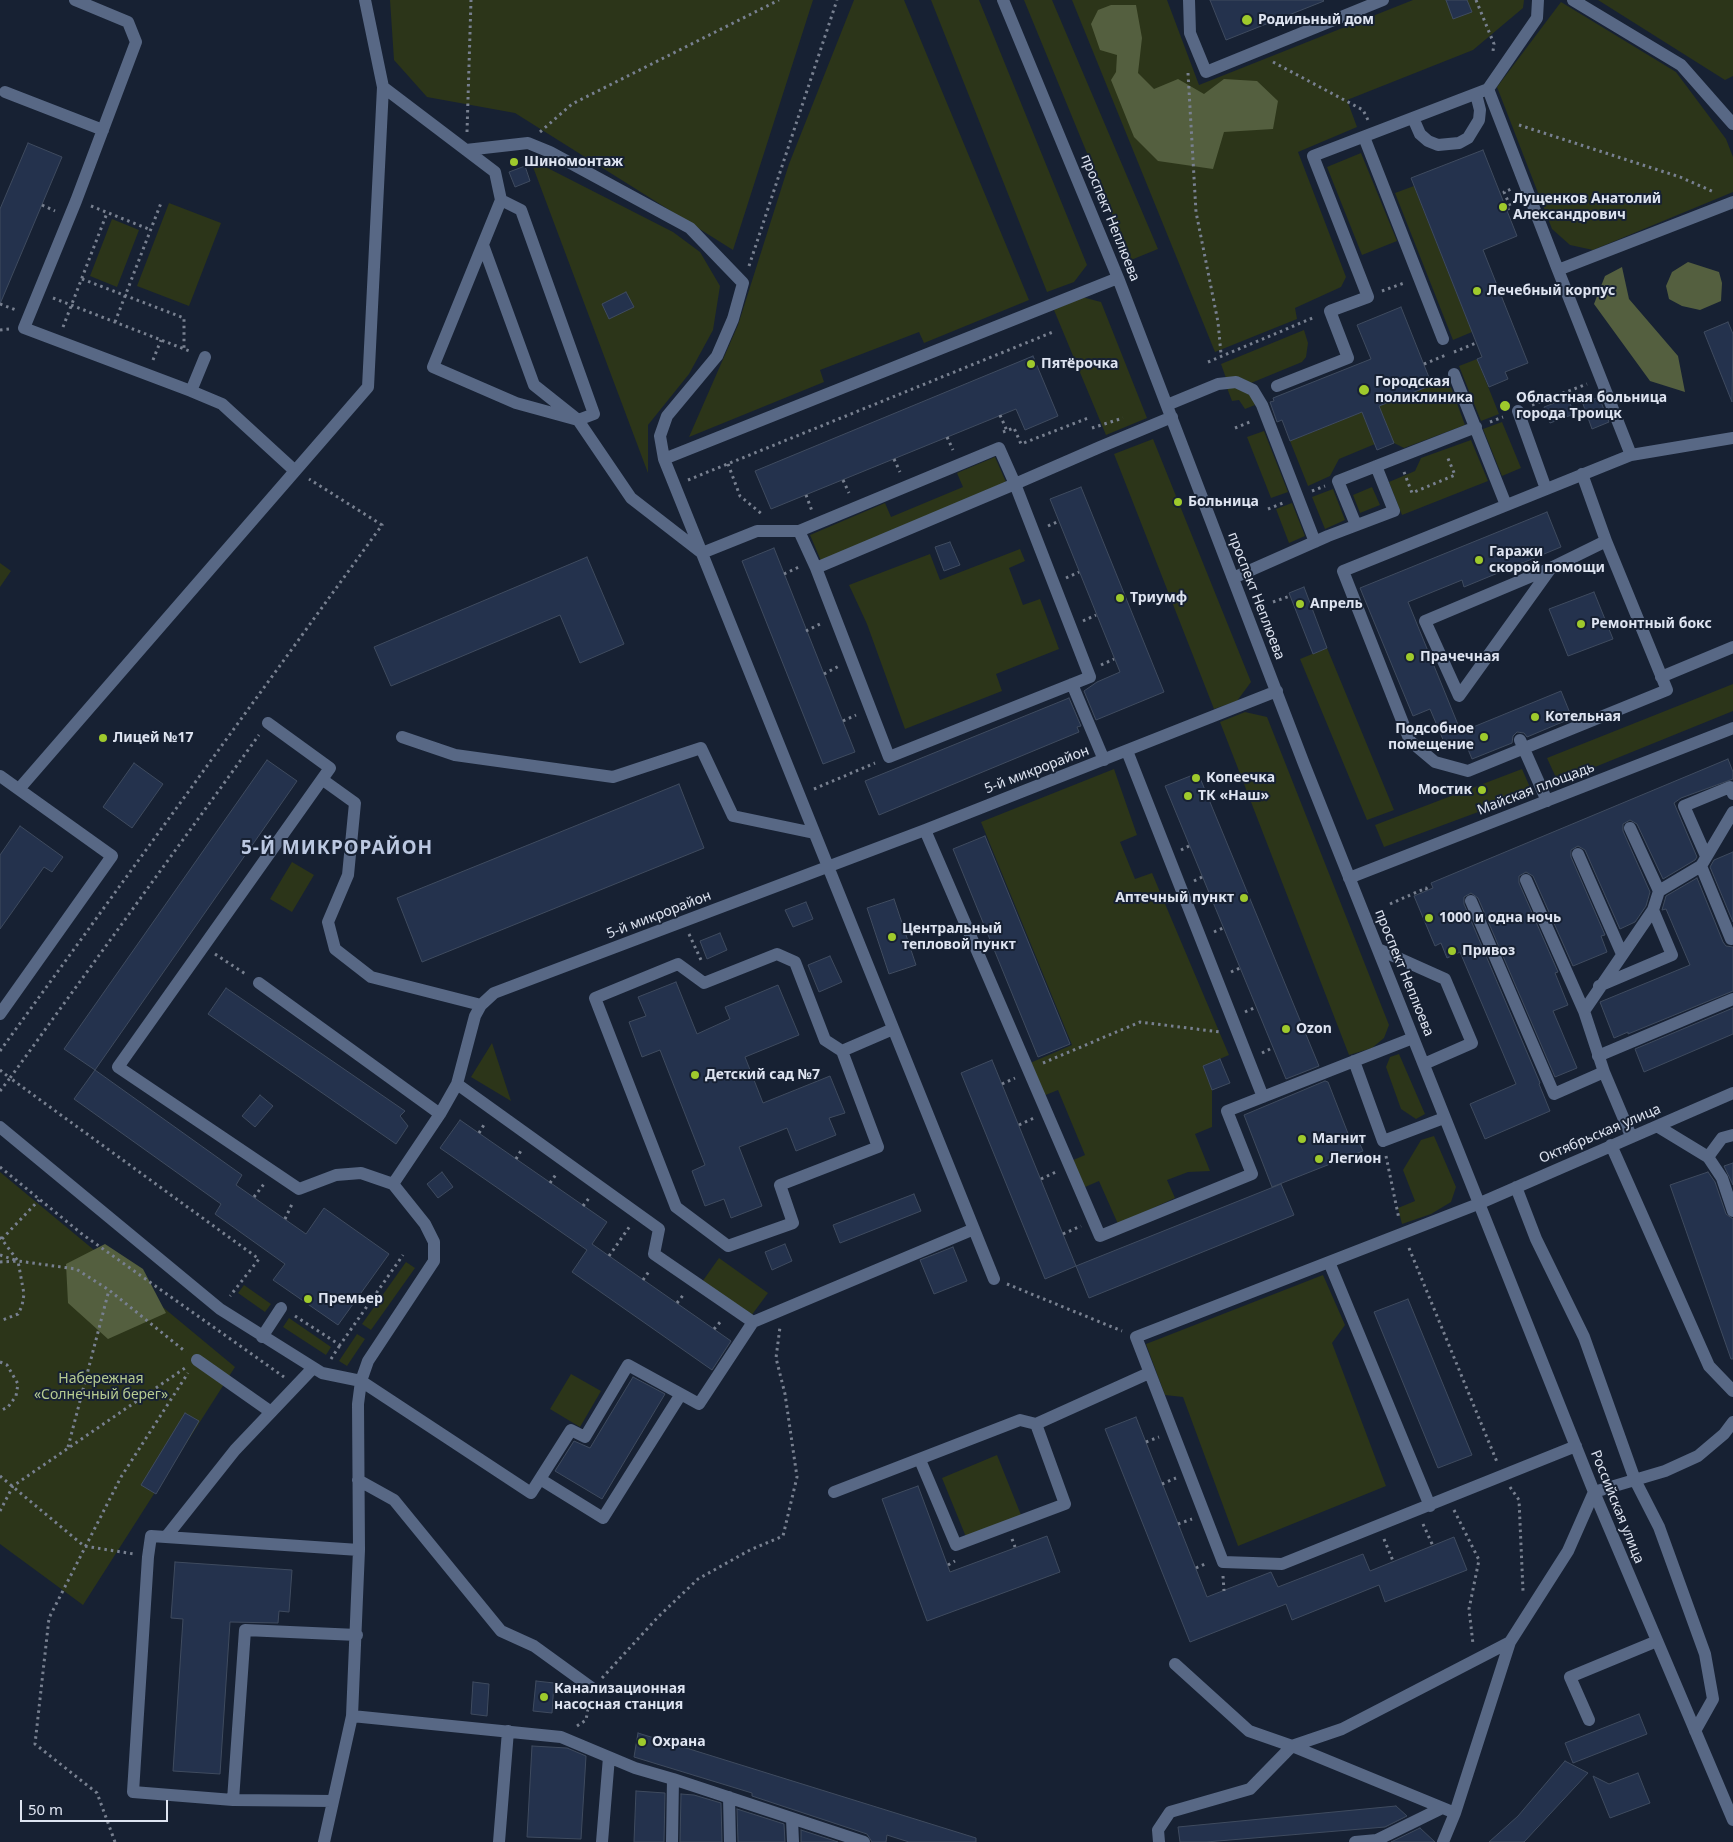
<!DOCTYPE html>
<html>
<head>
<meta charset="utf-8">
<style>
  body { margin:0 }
  #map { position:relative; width:1733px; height:1842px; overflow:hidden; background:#172133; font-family:"Noto Sans",sans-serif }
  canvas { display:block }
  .scale { position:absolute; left:20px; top:1800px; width:148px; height:22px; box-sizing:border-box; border:2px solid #dee4f1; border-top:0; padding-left:6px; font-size:15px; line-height:18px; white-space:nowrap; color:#dee4f1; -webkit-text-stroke:4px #172133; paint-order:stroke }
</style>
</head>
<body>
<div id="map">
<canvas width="1733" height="1842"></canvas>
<div class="scale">50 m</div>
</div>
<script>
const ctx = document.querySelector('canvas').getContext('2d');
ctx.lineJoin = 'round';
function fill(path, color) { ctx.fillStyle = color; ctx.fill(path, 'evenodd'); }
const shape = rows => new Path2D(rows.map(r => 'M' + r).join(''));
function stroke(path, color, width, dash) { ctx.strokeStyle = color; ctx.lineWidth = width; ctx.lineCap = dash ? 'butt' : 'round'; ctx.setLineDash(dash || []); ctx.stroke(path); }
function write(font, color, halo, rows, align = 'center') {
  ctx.font = font + ' "Noto Sans",sans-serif'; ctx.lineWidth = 4; ctx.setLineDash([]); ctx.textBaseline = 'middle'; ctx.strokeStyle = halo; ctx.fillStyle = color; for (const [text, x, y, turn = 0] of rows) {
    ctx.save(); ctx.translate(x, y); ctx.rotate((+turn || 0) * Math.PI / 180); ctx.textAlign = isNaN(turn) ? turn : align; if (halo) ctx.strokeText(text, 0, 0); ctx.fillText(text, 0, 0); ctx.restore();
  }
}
fill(shape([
  [390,0,813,0,733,250,515,113,427,97,394,60],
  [854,0,904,0,1029,300,924,343,919,332,820,370,824,382,689,437,738,325,789,164],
  [931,0,979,0,1087,265,1074,282,1047,292],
  [1024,0,1052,0,1158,249,1131,260],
  [1072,0,1167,0,1199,85,1413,0,1524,0,1523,8,1473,50,1347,100,1357,127,1298,152,1346,277,1341,287,1295,308,1297,319,1215,352],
  [1598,0,1733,0,1733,76,1725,80],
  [1561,2,1676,72,1726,139,1733,157,1733,192,1593,250,1570,245,1552,229,1497,87],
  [1361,153,1397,241,1362,255,1327,167],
  [530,159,673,232,700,252,720,286,713,330,689,374,648,425,648,473],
  [1414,186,1472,332,1453,340,1395,193],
  [169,203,221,223,189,306,137,286],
  [112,219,139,230,117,287,90,276],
  [1082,297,1101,302,1147,418,1106,435,1054,310],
  [1304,330,1308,343,1306,357,1302,362,1251,383,1239,377,1226,378,1221,364],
  [1477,359,1499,414,1481,421,1459,366],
  [1448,379,1465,425,1404,448,1394,443,1379,406],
  [1227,388,1239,388,1247,392,1253,398,1255,405,1245,409,1239,400,1232,401],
  [1362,412,1375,444,1339,459,1330,476,1308,486,1290,441],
  [1502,422,1521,468,1502,476,1483,429],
  [1264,431,1288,492,1271,498,1247,437],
  [1153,439,1251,682,1237,701,1214,709,1114,454],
  [1471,440,1488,481,1402,515,1389,482,1415,471,1421,458],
  [995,457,1006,482,821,561,810,535,885,503,891,517,963,487,957,473],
  [1372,487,1380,505,1360,513,1353,495],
  [1333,489,1345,520,1325,529,1312,497],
  [1292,503,1305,536,1289,543,1276,509],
  [1020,549,1025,561,1009,568,1023,605,1040,599,1059,649,996,674,1002,691,905,729,867,624,849,585,930,554,940,580],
  [0,563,11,571,0,587],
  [1327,648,1394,810,1367,820,1300,659],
  [1733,684,1733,711,1558,782,1547,758],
  [1245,712,1267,717,1389,1025,1384,1038,1372,1048,1349,1055,1220,722],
  [1114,769,1137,835,1120,842,1135,879,1152,873,1229,1055,1203,1066,1212,1090,1212,1127,1195,1134,1210,1171,1188,1172,1167,1180,1175,1198,1118,1224,1099,1181,1085,1187,1071,1161,1085,1155,1058,1090,1043,1096,1030,1063,1072,1045,981,822],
  [1522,769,1532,792,1384,847,1375,825],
  [292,862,314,875,292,912,270,899],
  [492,1043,511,1101,471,1077],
  [1399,1054,1425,1114,1416,1119,1401,1109,1386,1067,1390,1057],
  [1434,1136,1456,1187,1451,1202,1431,1214,1402,1224,1398,1208,1415,1201,1403,1170,1421,1140],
  [0,1172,235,1367,83,1605,0,1544],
  [719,1258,768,1293,751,1316,702,1282],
  [406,1262,415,1268,371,1330,362,1324],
  [1323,1275,1345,1325,1332,1343,1386,1486,1238,1546,1183,1397,1165,1395,1146,1344],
  [244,1285,271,1304,265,1312,238,1293],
  [289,1318,331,1347,326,1355,283,1327],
  [357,1334,365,1339,347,1366,339,1361],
  [571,1374,601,1391,580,1427,550,1409],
  [997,1455,1021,1515,966,1537,942,1478]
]), '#2c3519');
fill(shape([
  [1111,5,1136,5,1142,38,1138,73,1154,89,1178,79,1204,94,1224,79,1257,81,1278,101,1273,129,1224,132,1213,169,1158,161,1134,137,1111,80,1116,72,1117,55,1100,50,1091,24,1098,10],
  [1688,262,1719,272,1722,283,1721,301,1700,310,1682,306,1669,299,1666,286,1672,272],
  [1622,267,1629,299,1678,356,1685,392,1650,381,1594,304,1605,276],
  [105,1244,143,1269,166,1313,108,1339,68,1303,66,1264]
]), '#545f3f');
const building = shape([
  [1210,0,1323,0,1324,1,1226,40,1210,0],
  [1446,0,1467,0,1472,12,1453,19,1446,0],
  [28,143,62,157,0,304,0,209,28,143],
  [1483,150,1517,236,1483,250,1528,363,1505,372,1508,379,1489,387,1477,359,1482,357,1411,178,1483,150],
  [525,166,530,181,515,187,509,172,525,166],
  [626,292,634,307,609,319,602,304,626,292],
  [1401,307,1432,385,1379,406,1394,443,1377,450,1362,412,1290,441,1282,420,1277,422,1270,402,1274,401,1273,398,1371,359,1357,325,1401,307],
  [1728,322,1733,334,1732,402,1704,332,1728,322],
  [1033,356,1058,416,1025,430,1016,409,771,509,755,471,1033,356],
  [1599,397,1609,422,1592,429,1583,404,1599,397],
  [1568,398,1574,414,1550,423,1544,407,1568,398],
  [1081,487,1164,692,1096,720,1084,691,1097,682,1120,672,1050,499,1081,487],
  [1547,512,1561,547,1464,587,1462,580,1408,602,1461,732,1561,691,1572,718,1527,737,1524,733,1517,732,1513,736,1512,743,1472,759,1465,742,1447,749,1430,709,1413,716,1360,588,1547,512],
  [950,542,960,565,944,571,935,547,950,542],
  [774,548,855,752,823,764,742,561,774,548],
  [587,557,624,644,580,663,560,615,391,686,374,647,587,557],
  [1304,587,1327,648,1313,654,1289,593,1304,587],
  [1594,592,1613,639,1568,656,1549,609,1594,592],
  [1069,698,1081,726,1077,727,1079,732,879,815,865,781,1069,698],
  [1728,759,1733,772,1733,779,1681,798,1674,803,1697,857,1695,860,1663,879,1637,824,1630,820,1623,824,1623,831,1650,892,1646,906,1635,922,1620,929,1585,850,1578,846,1571,850,1571,857,1605,935,1601,936,1607,952,1573,966,1533,876,1526,872,1519,876,1519,883,1558,972,1555,973,1568,1005,1553,1011,1577,1068,1555,1077,1478,898,1471,893,1464,897,1464,904,1540,1083,1539,1084,1550,1111,1485,1139,1470,1104,1516,1084,1460,952,1447,958,1441,943,1435,946,1414,896,1433,888,1431,883,1728,759],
  [267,760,297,781,95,1070,64,1049,267,760],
  [134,763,163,784,132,828,103,807,134,763],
  [1198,773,1319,1066,1286,1079,1165,786,1198,773],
  [679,784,704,848,422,962,397,898,679,784],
  [20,826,63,857,52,872,44,867,0,929,0,855,20,826],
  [985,836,1070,1044,1038,1057,953,849,985,836],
  [1733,852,1733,922,1710,867,1714,860,1733,852],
  [1697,878,1723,942,1726,946,1733,947,1733,991,1628,1034,1628,1032,1614,1038,1600,1002,1690,965,1666,909,1662,910,1666,896,1697,878],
  [894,899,916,965,889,974,867,908,894,899],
  [806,902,813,919,793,927,785,910,806,902],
  [720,933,727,950,707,959,700,941,720,933],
  [830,956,842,982,819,992,808,965,830,956],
  [676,982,697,1034,730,1019,725,1007,778,985,799,1035,745,1057,763,1103,830,1076,845,1113,829,1118,836,1135,796,1151,787,1128,739,1147,762,1206,731,1218,724,1199,705,1206,692,1171,705,1165,660,1050,642,1057,629,1022,646,1016,638,997,676,982],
  [226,988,405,1111,400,1116,408,1126,396,1144,208,1014,226,988],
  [1733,1008,1733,1034,1644,1072,1635,1049,1733,1008],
  [1220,1059,1230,1083,1212,1090,1203,1066,1220,1059],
  [992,1060,1076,1266,1045,1279,961,1073,992,1060],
  [95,1070,242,1175,236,1185,306,1234,324,1208,389,1254,338,1325,273,1280,285,1264,215,1214,221,1204,74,1099,95,1070],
  [1325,1081,1328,1082,1349,1136,1355,1133,1363,1151,1272,1187,1244,1115,1325,1081],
  [260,1095,273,1106,255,1127,242,1116,260,1095],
  [460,1120,607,1222,592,1244,731,1341,712,1370,572,1272,587,1250,440,1148,460,1120],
  [1733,1163,1733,1185,1724,1166,1733,1163],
  [442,1172,453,1187,438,1198,427,1184,442,1172],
  [1708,1172,1715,1182,1726,1214,1733,1219,1733,1359,1731,1359,1670,1185,1708,1172],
  [1281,1184,1294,1215,1089,1298,1076,1266,1281,1184],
  [914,1194,921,1211,840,1243,833,1225,914,1194],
  [785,1244,792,1261,772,1270,765,1252,785,1244],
  [953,1247,967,1281,934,1294,920,1260,953,1247],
  [1408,1299,1472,1455,1438,1468,1374,1312,1408,1299],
  [633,1377,665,1394,602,1499,555,1471,574,1441,590,1448,633,1377],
  [185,1413,199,1421,156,1494,141,1485,185,1413],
  [1136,1417,1207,1597,1271,1572,1278,1587,1363,1554,1370,1571,1454,1537,1467,1570,1385,1602,1379,1585,1292,1620,1286,1604,1190,1642,1105,1429,1136,1417],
  [918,1486,950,1572,1047,1536,1060,1572,927,1621,882,1499,918,1486],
  [175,1562,292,1570,289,1612,279,1611,278,1623,230,1622,220,1774,173,1771,183,1619,171,1618,175,1562],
  [536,1681,554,1683,552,1713,533,1711,536,1681],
  [473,1682,489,1684,487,1716,471,1714,473,1682],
  [1639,1714,1647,1734,1573,1763,1565,1743,1639,1714],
  [638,1733,976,1838,976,1842,909,1842,887,1835,886,1842,872,1842,867,1834,752,1796,752,1793,634,1757,638,1733],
  [532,1746,567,1748,586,1756,581,1839,527,1837,532,1746],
  [1565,1761,1588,1773,1524,1842,1489,1842,1518,1816,1565,1761],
  [1638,1773,1650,1803,1610,1818,1593,1776,1609,1784,1638,1773],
  [636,1791,665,1793,664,1842,634,1842,636,1791],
  [681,1794,694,1795,721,1803,722,1842,680,1842,681,1794],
  [1396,1806,1407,1816,1385,1827,1206,1842,1180,1842,1178,1827,1396,1806],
  [737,1809,784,1824,785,1842,738,1842,737,1809],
  [1420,1828,1435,1842,1391,1842,1420,1828],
  [801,1830,838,1842,801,1842,801,1830]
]);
fill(building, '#24324d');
stroke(building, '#3f4b5f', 1);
stroke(shape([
  [1476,0,1494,44,1493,51],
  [1273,62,1363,110,1368,120],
  [1188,73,1196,212,1218,322,1221,354],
  [1519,125,1680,177,1714,192],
  [467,132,471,0],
  [540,132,572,104,779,0],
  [42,205,55,211],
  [91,206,151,230],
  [1507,209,1511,208,1504,192,1511,189],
  [749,266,837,0],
  [82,279,184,318,184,349],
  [1382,291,1404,283],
  [53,298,192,352],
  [0,304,16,310],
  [115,322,161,203],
  [63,327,107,213],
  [0,330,9,329],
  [1454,352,1476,343],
  [153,360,161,340],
  [1208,362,1315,317],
  [1424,364,1446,355],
  [1532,405,1587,384],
  [1000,415,1007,431],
  [1490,422,1503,417],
  [1092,428,1123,418],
  [1235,428,1252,421],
  [1003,432,1014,428,1021,444,1088,418],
  [947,437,953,450],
  [894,459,900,472],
  [728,464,740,496,763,515],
  [1404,472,1412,493,1455,475,1447,456],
  [688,480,1053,332],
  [843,480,849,493],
  [1312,491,1325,486],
  [806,495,812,511],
  [1268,509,1283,503],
  [1048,526,1059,521],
  [784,574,799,567],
  [1066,578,1079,572],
  [1273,602,1290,596],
  [1083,621,1096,615],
  [806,631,822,623],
  [1101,665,1114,659],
  [824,674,839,666],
  [843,721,856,715],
  [814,789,875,763],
  [1181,850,1189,846],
  [1194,881,1202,877],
  [1390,904,1426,888,1427,890],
  [1214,932,1223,928],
  [689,934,701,960],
  [215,954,247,975],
  [1231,972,1240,968],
  [1245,1012,1256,1007],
  [0,1051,382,525,309,479],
  [1262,1053,1272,1048],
  [1043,1063,1140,1022,1220,1032],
  [0,1070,10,1078,259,735],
  [1002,1084,1015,1078],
  [0,1091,10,1078,259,1259,230,1296],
  [1019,1125,1034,1118],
  [479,1133,485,1123],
  [1386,1156,1399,1219],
  [516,1159,522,1149],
  [0,1167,82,1234,284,1377],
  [1041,1179,1056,1172],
  [550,1183,557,1173],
  [254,1197,264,1184],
  [583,1206,589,1198],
  [285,1219,293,1202],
  [1063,1234,1081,1226],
  [0,1237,18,1261,24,1294,22,1306,18,1314,0,1321],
  [2,1239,39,1200],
  [1409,1248,1497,1462],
  [0,1255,15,1260],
  [609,1256,630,1226],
  [0,1262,18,1261,76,1269,109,1290,186,1352],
  [643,1280,650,1270],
  [1007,1284,1122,1331],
  [677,1303,684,1294],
  [295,1316,340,1345,403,1255],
  [714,1329,722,1320],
  [331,1359,340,1345],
  [0,1362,7,1365,18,1384,16,1396,8,1407,0,1411],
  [1146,1442,1159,1437],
  [68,1447,109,1290],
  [0,1476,84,1546,134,1554],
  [1162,1484,1176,1478],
  [1510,1487,1519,1500,1523,1591],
  [1454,1510,1479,1560,1469,1609,1473,1644],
  [0,1511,13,1486,185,1368],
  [1178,1524,1192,1519],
  [1423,1524,1433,1546],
  [1012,1539,1015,1547],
  [1384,1539,1393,1561],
  [948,1565,955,1561],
  [1196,1568,1207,1563],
  [1223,1576,1224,1591],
  [602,1678,659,1616,698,1579,750,1550,783,1536,797,1477,785,1394,776,1358,780,1327],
  [577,1726,586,1720,589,1703],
  [115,1842,97,1793,35,1744,49,1618,121,1477,188,1373]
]), '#788090', 3, [2.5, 4]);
stroke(shape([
  [75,0,128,22,136,42,76,201,24,328,191,391,205,357],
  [1003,0,1118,278,1304,764,1594,1492,1733,1820],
  [1189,0,1190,33,1206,72,1383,0],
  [1573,0,1681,65,1733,124],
  [383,87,495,172,501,200,521,210,594,414,578,420,516,403,433,367,501,200],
  [1488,89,1537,18,1538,0],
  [5,92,103,130],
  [1413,118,1420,134,1428,141,1438,145,1459,143,1468,138,1479,120,1480,110,1476,94],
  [1364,137,1443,339],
  [466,150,528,143,550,152,690,228,743,283,733,319,717,356,667,416,660,436,664,459,994,1279],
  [483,245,534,385,578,420,631,498,702,553,757,531,799,531,816,568],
  [1558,270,1631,455],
  [1454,374,1506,505],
  [1277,386,1348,358,1330,311,1368,297,1313,156,1488,89,1558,270,1733,202],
  [191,391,222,404,294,470],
  [1167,405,1218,384,1236,382,1253,390,1262,405,1315,542],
  [1518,411,1546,489],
  [664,459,1118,278],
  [1356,525,1338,481,1476,427],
  [799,531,999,448,1015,484,1090,677,889,757,816,568,1015,484,1100,447,1172,417],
  [1606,541,1667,690,1468,771,1435,762,1410,741,1343,571,1631,455,1733,438],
  [1551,568,1459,696,1425,621,1551,568,1606,541,1582,474],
  [1233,578,1328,536,1394,511,1376,466],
  [1661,677,1733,647],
  [1072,684,1104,760],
  [268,723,330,768,118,1067,299,1189,336,1175,361,1173,393,1184],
  [402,737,455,755,613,777,701,748,733,816,814,833],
  [1520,740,1547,801],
  [1127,751,1263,1097],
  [0,776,112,856,0,1014],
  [323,780,355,803,348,875,328,922,335,949,371,977,481,1005],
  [19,789,368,387,383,87,365,0],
  [1630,828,1659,891],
  [925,830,1100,1236,1252,1174,1227,1111,1413,1038],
  [1578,854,1622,954],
  [1706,856,1684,806,1730,787,1733,794],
  [1701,866,1731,939],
  [1349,878,1733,728],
  [1526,880,1584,1011,1604,1072],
  [1471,901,1554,1094,1604,1072,1631,1136],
  [1378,949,1445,979,1472,1043,1424,1064],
  [259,983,440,1114],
  [1599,986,1672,955,1653,910],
  [1584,1011,1653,910,1659,891,1701,866,1733,812],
  [842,1051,825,1040,795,962,777,954,704,983,678,964,595,998,676,1207,728,1246,793,1223,780,1185,878,1147,842,1051,893,1029],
  [1598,1056,1733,999],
  [1354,1061,1383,1141,1444,1118],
  [457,1084,659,1229,654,1254,753,1322],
  [1657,1126,1708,1157,1722,1178,1733,1211],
  [0,1127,220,1309,322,1373,361,1381,531,1493,571,1430,585,1437,628,1365,699,1404,753,1322,974,1229],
  [1611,1145,1709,1366,1733,1391],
  [1708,1157,1722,1138,1733,1135],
  [1516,1187,1536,1239,1584,1337,1635,1480,1659,1527,1705,1654,1713,1699,1695,1731],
  [1329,1262,1430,1506],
  [262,1337,281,1308],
  [197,1360,271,1412],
  [1576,1446,1282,1564,1223,1562,1136,1337,1478,1204,1733,1093],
  [920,1460,956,1545,1065,1504,1036,1424],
  [540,1479,603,1518,681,1394],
  [358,1480,394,1500,501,1631,534,1646,592,1688],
  [834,1492,1020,1420,1036,1424,1149,1373],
  [166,1537,235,1450,313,1368],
  [1175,1664,1249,1731,1292,1746,1342,1729,1510,1642],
  [352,1716,561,1737,635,1768,673,1779],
  [1589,1720,1570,1677,1657,1641],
  [729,1797,730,1842],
  [233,1800,245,1630,357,1635],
  [333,1801,233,1800,133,1792,148,1557,151,1536,359,1550],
  [792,1819,793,1842],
  [1377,1840,1442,1808],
  [324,1842,352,1716,359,1550,358,1404,361,1381,368,1361,434,1261,434,1242,425,1224,393,1184,440,1114,457,1084,475,1016,481,1005,494,993,925,830,1277,691],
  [499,1842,508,1731],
  [602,1842,609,1757],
  [672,1842,673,1779,864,1842],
  [1159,1842,1158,1830,1170,1812,1250,1789,1292,1746,1455,1813],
  [1355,1842,1377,1840,1376,1842],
  [1443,1842,1455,1813,1510,1642,1568,1551,1594,1492,1665,1471,1698,1456,1724,1434,1733,1422]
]), '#586885', 12);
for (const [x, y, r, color] of [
  [1247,20,6,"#9fca2c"],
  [514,162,5,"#9fca2c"],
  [1503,207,5,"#9fca2c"],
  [1477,291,5,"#9fca2c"],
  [1031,364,5,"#9fca2c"],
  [1364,390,6,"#9fca2c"],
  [1505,406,6,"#9fca2c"],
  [1178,502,5,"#9fca2c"],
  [1479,560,5,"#9fca2c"],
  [1120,598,5,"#9fca2c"],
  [1300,604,5,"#9fca2c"],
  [1581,624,5,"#9fca2c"],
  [1410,657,5,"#9fca2c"],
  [1535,717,5,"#9fca2c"],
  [1484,737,5,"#9fca2c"],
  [103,738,5,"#9fca2c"],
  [1196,778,5,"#9fca2c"],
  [1482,790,5,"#9fca2c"],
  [1188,796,5,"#9fca2c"],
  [1244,898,5,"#9fca2c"],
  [1429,918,5,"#9fca2c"],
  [892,937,5,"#9fca2c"],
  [1452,951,5,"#9fca2c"],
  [1286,1029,5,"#9fca2c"],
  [695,1075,5,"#9fca2c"],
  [1302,1139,5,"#9fca2c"],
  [1319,1159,5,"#9fca2c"],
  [308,1299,5,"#9fca2c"],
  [544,1697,5,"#9fca2c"],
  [642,1742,5,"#9fca2c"]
]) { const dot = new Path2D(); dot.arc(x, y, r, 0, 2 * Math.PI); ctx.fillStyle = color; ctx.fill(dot); stroke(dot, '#172133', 2); }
write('bold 14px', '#dee4f1', '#172133', [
  ["Родильный дом",1258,20],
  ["Шиномонтаж",524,162],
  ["Лущенков Анатолий",1513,199],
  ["Александрович",1513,215],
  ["Лечебный корпус",1487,291],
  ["Пятёрочка",1041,364],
  ["Городская",1375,382],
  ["поликлиника",1375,398],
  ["Областная больница",1516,398],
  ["города Троицк",1516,414],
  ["Больница",1188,502],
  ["Гаражи",1489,552],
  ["скорой помощи",1489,568],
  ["Триумф",1130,598],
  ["Апрель",1310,604],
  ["Ремонтный бокс",1591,624],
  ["Прачечная",1420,657],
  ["Котельная",1545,717],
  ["Подсобное",1474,729,"right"],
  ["помещение",1474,745,"right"],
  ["Лицей №17",113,738],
  ["Копеечка",1206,778],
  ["Мостик",1472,790,"right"],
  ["ТК «Наш»",1198,796],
  ["Аптечный пункт",1234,898,"right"],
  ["1000 и одна ночь",1439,918],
  ["Центральный",902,929],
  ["тепловой пункт",902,945],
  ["Привоз",1462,951],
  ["Ozon",1296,1029],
  ["Детский сад №7",705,1075],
  ["Магнит",1312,1139],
  ["Легион",1329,1159],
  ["Премьер",318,1299],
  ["Канализационная",554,1689],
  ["насосная станция",554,1705],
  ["Охрана",652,1742]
], 'left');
write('14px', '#dee4f1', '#172133', [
  ["проспект Неплюева",1110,218,68],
  ["проспект Неплюева",1256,596,69],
  ["5-й микрорайон",1037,770,-21],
  ["Майская площадь",1536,789,-21],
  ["5-й микрорайон",659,915,-21],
  ["проспект Неплюева",1404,973,68],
  ["Октябрьская улица",1600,1134,-23],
  ["Российская улица",1617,1507,68]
]);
write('14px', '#b6cb91', '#172133', [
  ["Набережная",101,1379],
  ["«Солнечный берег»",101,1395]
]);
ctx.letterSpacing = '1px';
write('bold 19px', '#bbc8e1', '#172133', [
  ["5-Й МИКРОРАЙОН",337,849]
]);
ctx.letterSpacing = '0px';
</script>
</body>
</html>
